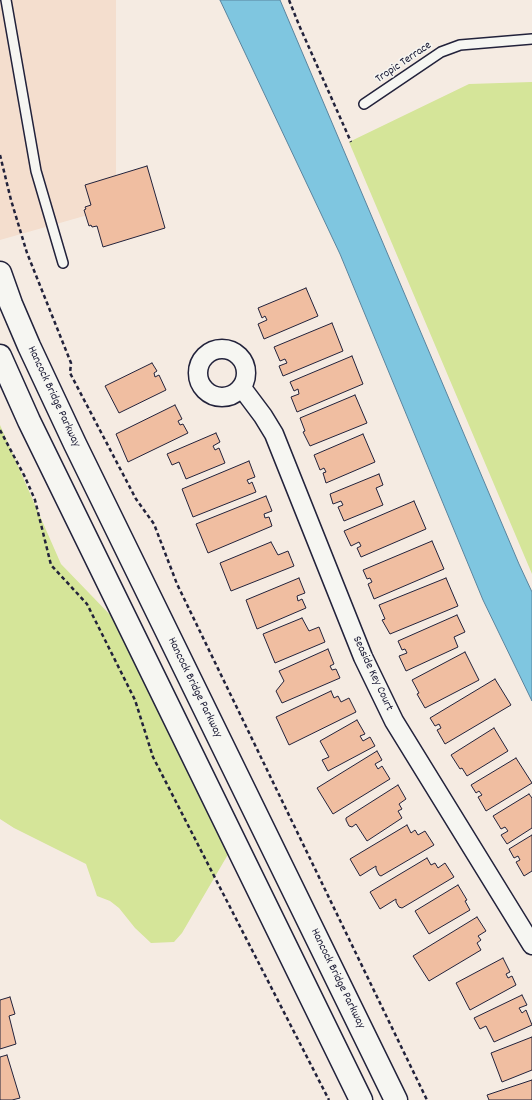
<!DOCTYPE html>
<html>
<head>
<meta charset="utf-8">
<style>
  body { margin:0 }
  canvas { display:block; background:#f5ebe2 }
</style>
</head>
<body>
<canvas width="532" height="1100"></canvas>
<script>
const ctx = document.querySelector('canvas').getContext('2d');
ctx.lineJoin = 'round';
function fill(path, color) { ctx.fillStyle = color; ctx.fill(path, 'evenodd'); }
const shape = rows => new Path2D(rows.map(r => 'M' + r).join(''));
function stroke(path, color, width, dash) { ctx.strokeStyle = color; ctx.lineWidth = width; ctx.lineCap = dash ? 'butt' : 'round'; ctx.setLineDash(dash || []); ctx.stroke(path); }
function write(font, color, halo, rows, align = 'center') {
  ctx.font = font + ' Dekko,sans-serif'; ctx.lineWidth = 3; ctx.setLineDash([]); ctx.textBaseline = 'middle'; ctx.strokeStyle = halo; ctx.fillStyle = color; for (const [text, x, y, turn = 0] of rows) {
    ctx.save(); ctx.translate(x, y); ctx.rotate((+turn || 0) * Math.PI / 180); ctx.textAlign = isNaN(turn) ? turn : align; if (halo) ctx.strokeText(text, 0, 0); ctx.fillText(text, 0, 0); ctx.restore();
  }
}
fill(shape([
  [0,0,116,0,116,207,0,240]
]), '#f4dece');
fill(shape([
  [532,82,532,574,349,142,469,84],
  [0,425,61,564,118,623,230,851,182,933,174,942,151,943,135,928,119,908,110,901,97,896,86,864,14,828,0,819]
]), '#d5e599');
const water = shape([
  [220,0,280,0,519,564,532,592,532,701,483,600,340,254,220,0]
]);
fill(water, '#7fc6e0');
stroke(water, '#5a849e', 1);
const building = shape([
  [147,166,165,228,103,247,97,226,92,227,91,225,89,226,84,210,86,209,85,207,91,205,85,185,147,166],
  [306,288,318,316,264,339,258,324,267,320,265,316,262,318,258,308,306,288],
  [332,323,343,351,283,376,279,366,287,363,285,359,280,361,274,347,332,323],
  [352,356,363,384,297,412,291,397,299,394,298,389,294,391,290,382,352,356],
  [152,363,157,371,154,373,155,377,159,375,166,390,119,413,105,386,152,363],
  [355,395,367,423,310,446,303,432,305,431,300,418,355,395],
  [175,405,182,419,178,421,180,425,183,424,188,433,128,462,116,434,175,405],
  [216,433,220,442,213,446,215,450,219,448,225,463,186,479,179,462,172,465,167,454,216,433],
  [363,434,375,462,326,483,323,473,326,472,324,468,320,470,314,455,363,434],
  [249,461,255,477,247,480,249,484,252,482,256,492,193,517,182,489,249,461],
  [379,474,383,485,376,488,383,505,344,521,338,507,343,505,341,501,333,504,330,494,379,474],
  [266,496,272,511,264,514,265,518,269,517,272,526,208,553,196,524,266,496],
  [414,501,426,529,361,557,357,548,361,546,359,542,351,546,344,531,414,501],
  [432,541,444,569,374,599,368,584,372,582,370,578,367,579,363,570,432,541],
  [271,542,278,555,288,551,294,566,231,591,220,563,271,542],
  [299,578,305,593,297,596,298,601,302,599,306,608,257,629,246,600,299,578],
  [446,578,458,606,390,634,382,620,385,619,379,605,446,578],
  [457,615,465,632,454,637,458,647,406,671,399,656,407,653,405,649,402,650,398,641,457,615],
  [302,618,309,631,319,627,325,642,275,663,263,634,302,618],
  [328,649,334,664,330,666,332,670,336,669,340,678,282,703,276,691,284,681,279,671,328,649],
  [465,652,479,680,425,708,417,694,419,693,412,680,465,652],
  [495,679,511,705,445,744,437,730,441,728,439,724,435,726,430,718,495,679],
  [331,691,334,698,338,696,341,702,349,698,356,712,289,745,276,717,331,691],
  [357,720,365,734,360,736,363,741,370,737,375,746,328,771,322,760,329,757,320,741,357,720],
  [494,728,508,751,467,776,462,768,460,769,451,755,494,728],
  [377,751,382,760,375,764,378,769,382,766,390,779,333,814,317,788,377,751],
  [516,758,532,783,486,811,478,797,482,795,479,791,476,793,471,785,516,758],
  [398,785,406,799,399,804,402,809,398,811,402,818,367,841,356,824,352,827,349,826,346,820,346,818,398,785],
  [529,794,532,798,532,828,507,844,501,835,508,831,505,827,501,829,493,816,529,794],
  [407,825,411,833,415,830,418,835,425,831,434,845,381,876,379,875,376,869,376,866,360,876,350,859,407,825],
  [532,835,532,871,524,876,516,862,520,860,518,856,514,858,509,849,532,835],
  [427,858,431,865,435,863,438,868,445,863,454,877,402,908,399,907,396,902,396,899,380,909,370,892,427,858],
  [458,885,467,900,465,901,470,910,429,934,415,911,458,885],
  [477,917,486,931,478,936,481,940,477,943,481,950,429,981,413,956,477,917],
  [503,958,510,972,506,974,508,978,512,976,516,985,470,1010,456,983,503,958],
  [522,995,527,1005,519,1008,522,1013,526,1010,532,1025,494,1042,486,1026,480,1029,474,1018,522,995],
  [10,997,15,1014,9,1016,16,1044,0,1049,0,1000,10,997],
  [532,1037,532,1070,502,1082,491,1053,532,1037],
  [7,1055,20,1098,12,1100,0,1100,0,1057,7,1055],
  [532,1080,532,1100,489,1100,487,1095,532,1080]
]);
fill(building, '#f0bea1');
stroke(building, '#22223b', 1);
const lane = shape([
  [6,0,36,171,63,263],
  [364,104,441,52,460,45,532,39]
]);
const street = shape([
  '198 373a24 24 0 1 1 48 0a24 24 0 1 1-48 0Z',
  [242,388,263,416,274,434,363,657,394,721,532,945]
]);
const secondary = shape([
  [0,273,11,304,29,346,75,444,396,1100],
  [0,356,29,421,361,1100]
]);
stroke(lane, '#22223b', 12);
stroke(street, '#22223b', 21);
stroke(secondary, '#22223b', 25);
stroke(shape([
  [289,0,299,25,351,142],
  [0,155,11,200,27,253,71,363,70,373,136,499,154,524,177,584,427,1100],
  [0,430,25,477,35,500,51,565,87,604,135,700,153,757,329,1100]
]), '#22223b', 2.5, [4, 3]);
stroke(lane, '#f6f6f2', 9);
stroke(street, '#f6f6f2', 18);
stroke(secondary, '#f6f6f2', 22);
write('12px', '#22223b', '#f6f6f2', [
  ["Tropic Terrace",404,63,-34],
  ["Hancock Bridge Parkway",53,397,65],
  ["Seaside Key Court",372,674,65],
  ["Hancock Bridge Parkway",194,688,64],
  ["Hancock Bridge Parkway",337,979,64]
]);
</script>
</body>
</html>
